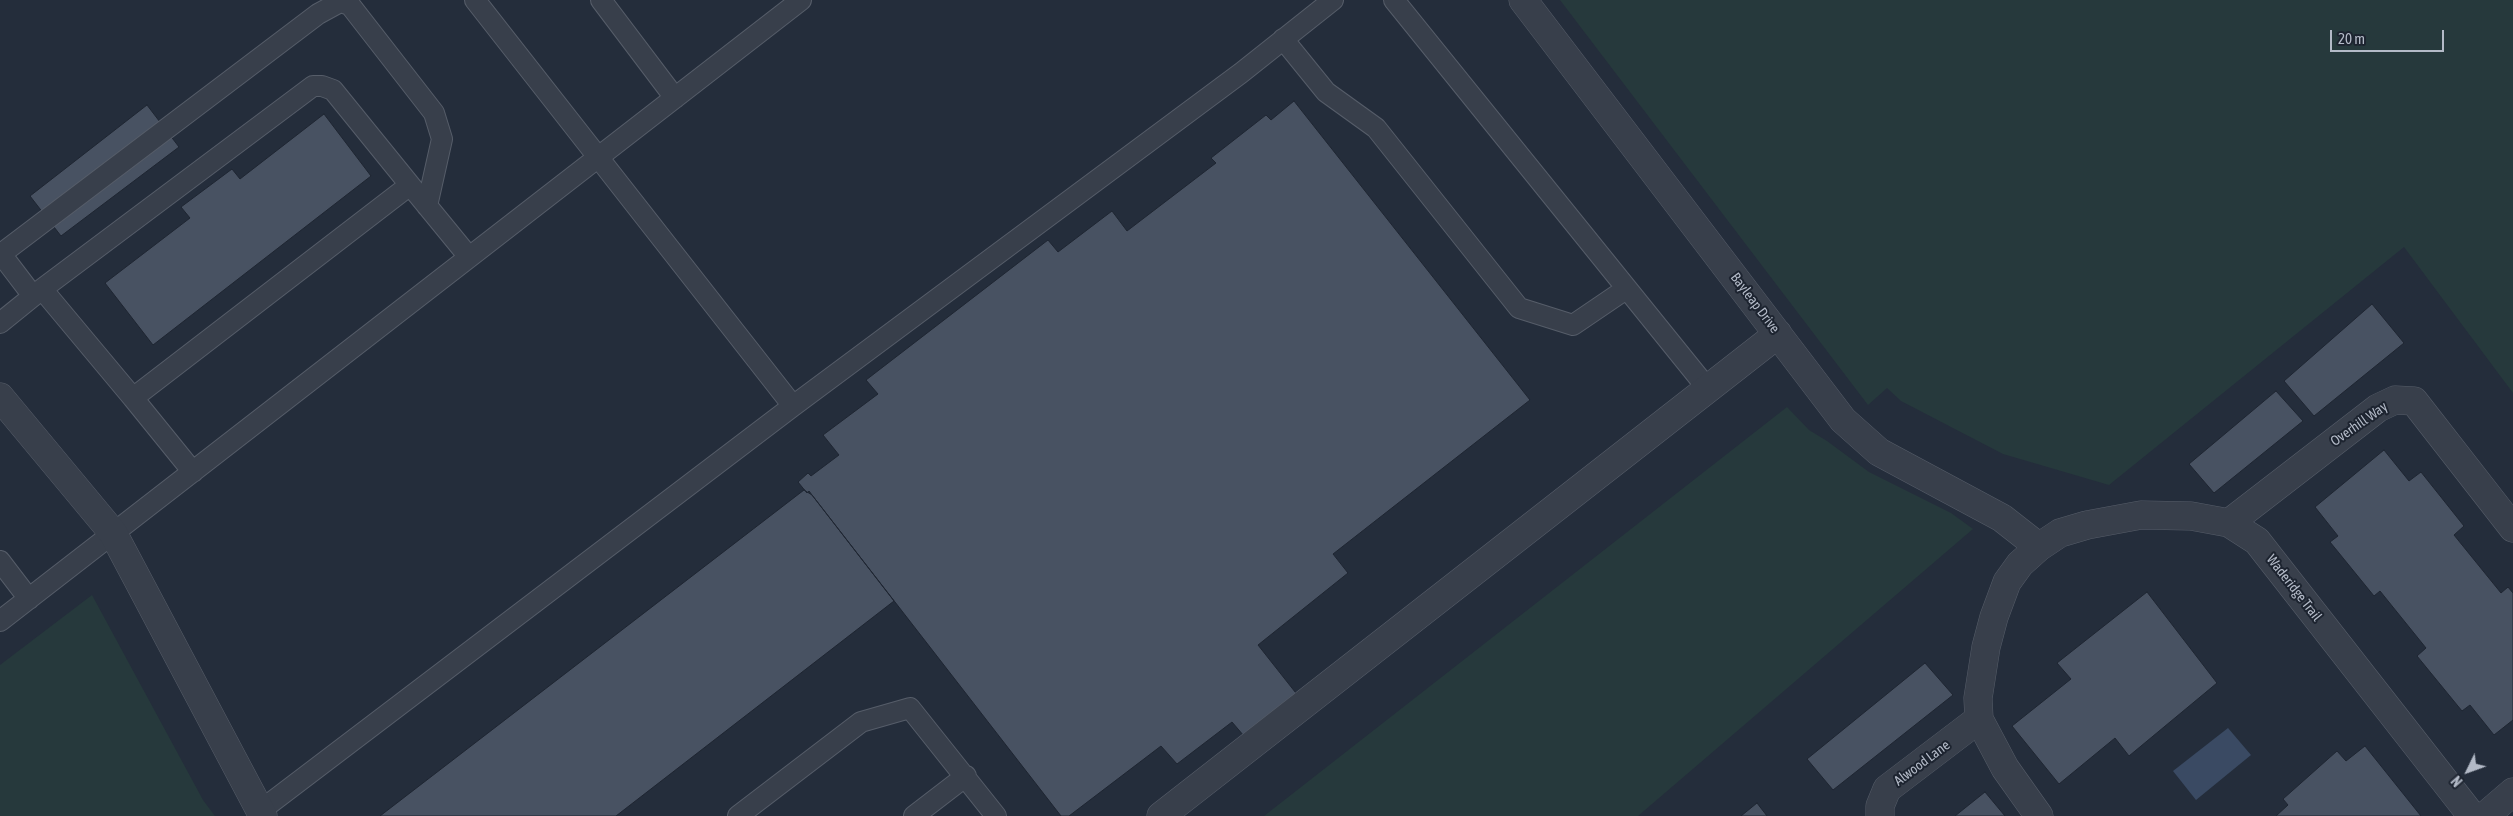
<!DOCTYPE html>
<html>
<head>
<meta charset="utf-8">
<style>
  body { margin:0 }
  #map { position:relative; width:2513px; height:816px; overflow:hidden; background:#242d3b; font-family:"Asap Condensed",sans-serif }
  canvas { display:block }
  .north { position:absolute; left:2443px; top:746px; width:50px; height:50px; -webkit-text-stroke:4px #1d2430; paint-order:stroke; rotate:228deg; font-size:14px; font-weight:700; line-height:20px; text-align:center; color:#b3bac7 }
  .north::after { content:''; display:block; margin:auto; width:18px; height:22px; background:#b3bac7; clip-path:polygon(50% 0,100% 100%,50% 72%,0 100%) }
  .scale { position:absolute; left:2330px; top:30px; width:114px; height:22px; box-sizing:border-box; border:2px solid #b3bac7; border-top:0; padding-left:6px; font-size:15px; line-height:18px; white-space:nowrap; color:#b3bac7; -webkit-text-stroke:4px #1d2430; paint-order:stroke }
</style>
</head>
<body>
<div id="map">
<canvas width="2513" height="816"></canvas>
<div class="north">N</div>
<div class="scale">20 m</div>
</div>
<script>
const ctx = document.querySelector('canvas').getContext('2d');
ctx.lineJoin = 'round';
function fill(path, color) { ctx.fillStyle = color; ctx.fill(path, 'evenodd'); }
const shape = rows => new Path2D(rows.map(r => 'M' + r).join(''));
function stroke(path, color, width, dash) { ctx.strokeStyle = color; ctx.lineWidth = width; ctx.lineCap = dash ? 'butt' : 'round'; ctx.setLineDash(dash || []); ctx.stroke(path); }
function write(font, color, halo, rows, align = 'center') {
  ctx.font = font + ' "Asap Condensed",sans-serif'; ctx.lineWidth = 4; ctx.setLineDash([]); ctx.textBaseline = 'middle'; ctx.strokeStyle = halo; ctx.fillStyle = color; for (const [text, x, y, turn = 0] of rows) {
    ctx.save(); ctx.translate(x, y); ctx.rotate((+turn || 0) * Math.PI / 180); ctx.textAlign = isNaN(turn) ? turn : align; if (halo) ctx.strokeText(text, 0, 0); ctx.fillText(text, 0, 0); ctx.restore();
  }
}
fill(shape([
  [1560,0,2513,0,2513,393,2404,247,2109,485,2003,454,1901,401,1887,388,1868,405],
  [1787,407,1809,430,1827,441,1869,472,1951,513,1973,529,1638,816,1264,816],
  [92,595,203,800,215,816,0,816,0,665]
]), '#26393c');
fill(shape([
  [2228,728,2251,755,2196,800,2173,771]
]), '#3a4a63');
const building = shape([
  [1294,101,1530,400,1333,554,1348,573,1258,645,1303,702,1250,743,1232,722,1177,764,1161,746,1069,816,1061,816,812,495,809,491,807,493,798,482,808,473,811,476,839,455,823,435,878,394,866,380,1048,240,1058,252,1112,211,1127,231,1216,163,1211,158,1266,115,1271,120,1294,101],
  [147,105,179,147,61,236,30,196,147,105],
  [324,114,371,176,153,345,105,283,190,218,181,207,232,169,240,179,324,114],
  [2372,304,2404,343,2314,416,2284,381,2372,304],
  [2276,391,2303,421,2214,493,2189,464,2276,391],
  [2384,450,2409,481,2421,472,2464,526,2454,535,2501,593,2508,587,2513,593,2513,720,2494,735,2470,705,2462,711,2417,656,2426,648,2380,591,2374,596,2330,542,2338,536,2315,507,2384,450],
  [804,490,812,495,894,601,616,816,380,816,804,490],
  [2147,592,2217,683,2129,756,2115,738,2059,784,2012,726,2071,679,2057,663,2147,592],
  [1925,663,1953,695,1833,790,1807,759,1925,663],
  [2365,746,2421,816,2276,816,2288,805,2283,799,2337,751,2346,761,2365,746],
  [1985,792,2005,816,1955,816,1985,792],
  [1757,803,1767,816,1741,816,1757,803]
]);
fill(building, '#485262');
stroke(building, '#1f2632', 1);
const service = shape([
  [475,0,793,406],
  [601,0,675,98],
  [1394,0,1708,389],
  [1283,39,1326,92,1376,128,1519,308,1573,325,1626,289],
  [42,289,313,86,322,86,333,90,410,185],
  [33,296,1,254,318,14,340,2,350,5,434,113,442,139,427,206],
  [0,323,42,289,133,398],
  [193,472,133,398,410,185,469,257],
  [0,561,29,599],
  [0,621,801,0],
  [260,811,793,406,1241,73,1333,0],
  [738,816,861,722,910,708,996,816],
  [914,816,966,776]
]);
const minor = shape([
  [1523,0,1843,420,1879,452,2002,518,2039,547],
  [0,397,113,533,263,816],
  [2229,523,2378,408,2395,400,2414,401,2513,528],
  [1161,816,1778,334],
  [1880,816,1880,806,1887,789,1979,719],
  [2039,816,2005,768,1979,719,1978,698,1986,647,1994,617,2007,582,2020,564,2039,547,2060,533,2087,525,2141,515,2191,516,2229,523,2257,541,2472,816],
  [2485,816,2513,792]
]);
stroke(service, '#565d69', 22);
stroke(minor, '#565d69', 29);
stroke(service, '#383f4b', 20);
stroke(minor, '#383f4b', 28);
write('14px', '#b3bac7', '#1d2430', [
  ["Bayleap Drive",1755,303,53],
  ["Overhill Way",2359,424,-35],
  ["Waderidge Trail",2294,588,52],
  ["Alwood Lane",1922,763,-37]
]);
</script>
</body>
</html>
